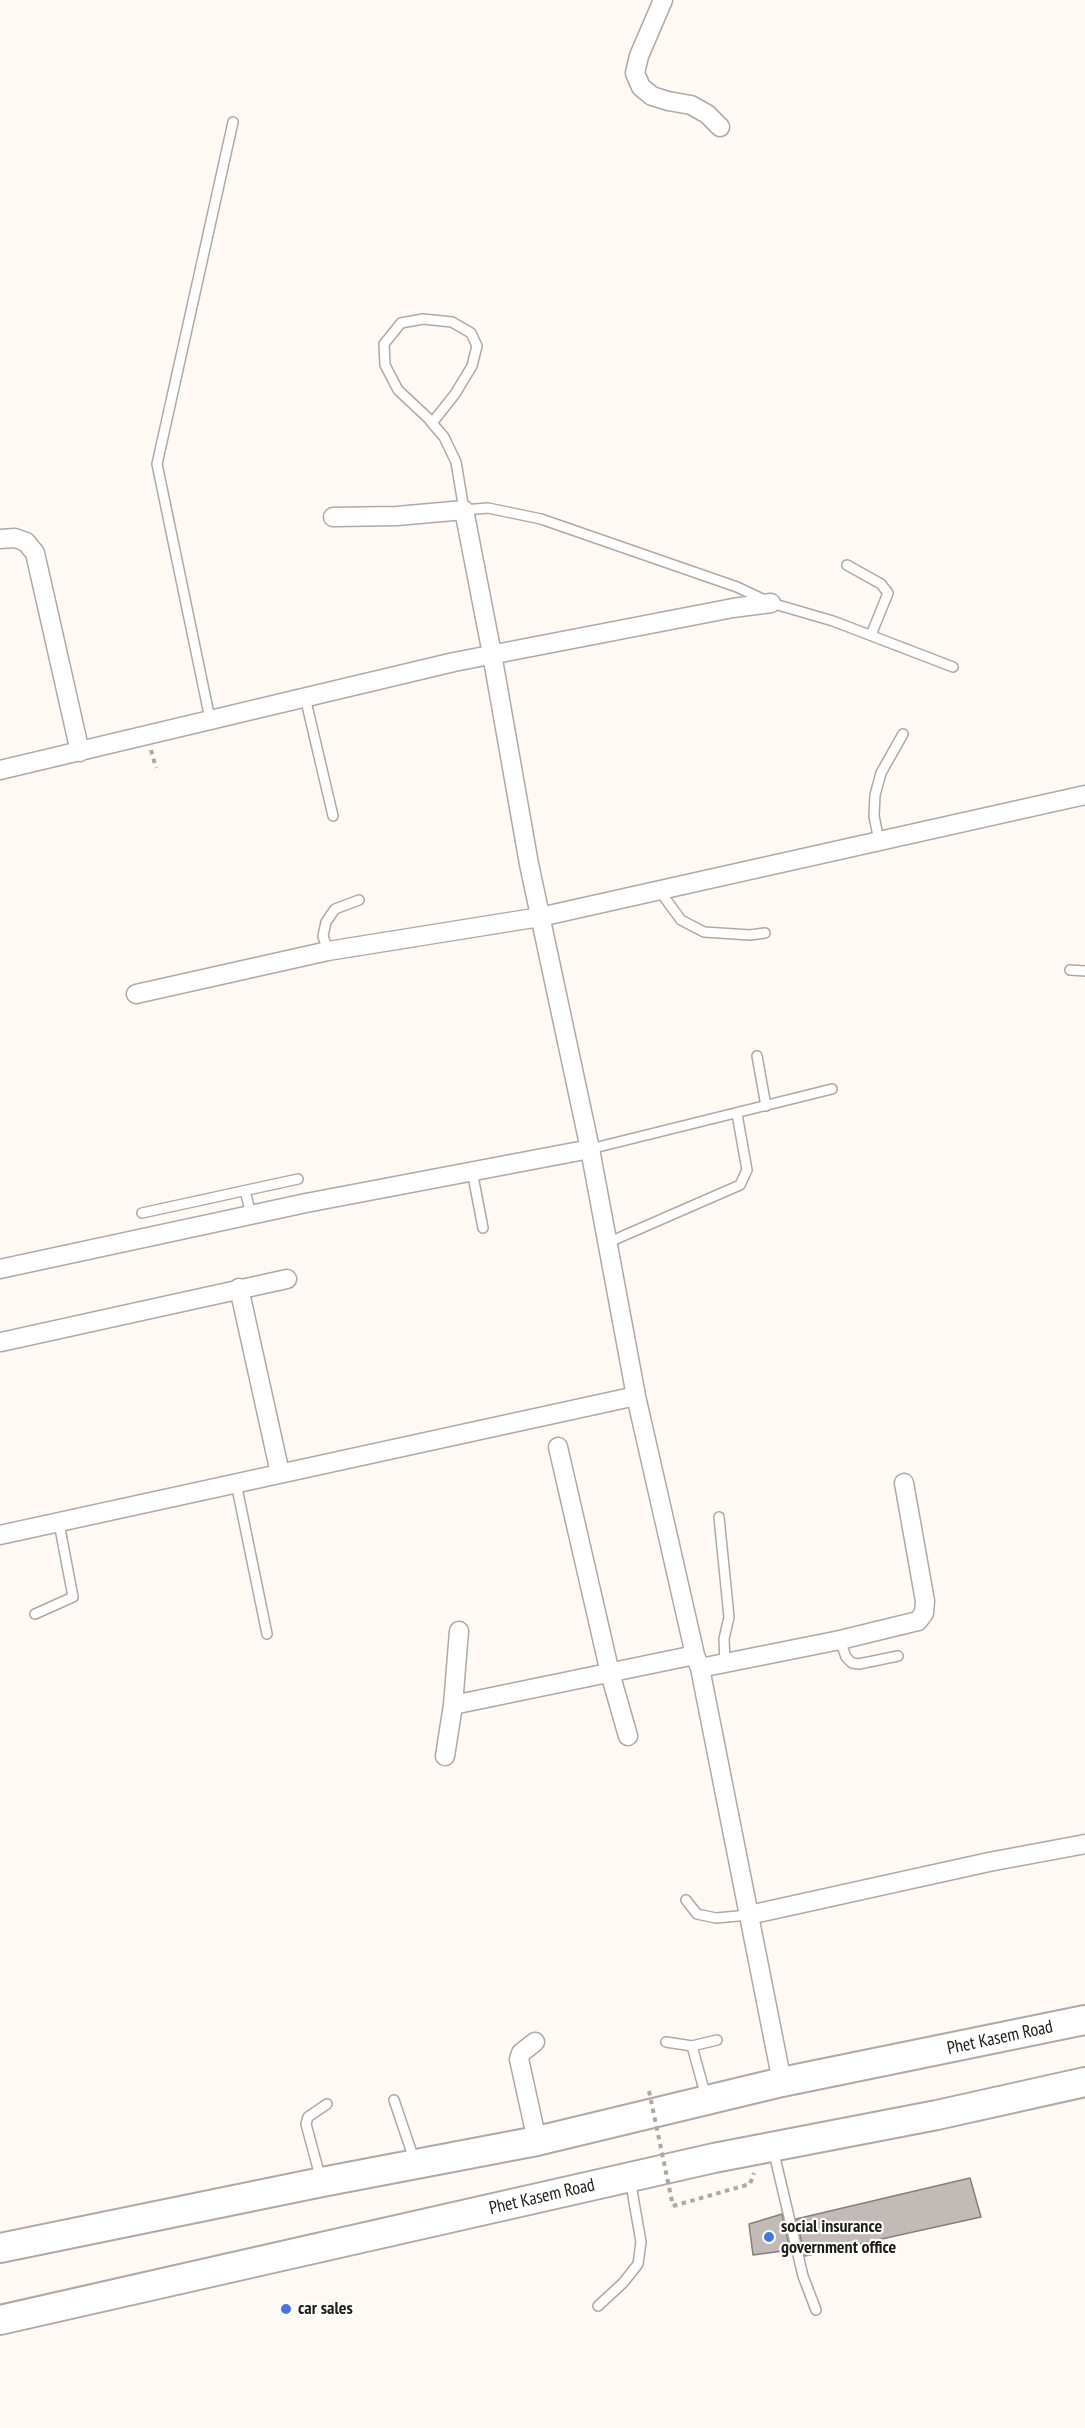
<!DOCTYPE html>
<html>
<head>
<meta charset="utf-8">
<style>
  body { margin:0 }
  canvas { display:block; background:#fff9f5 }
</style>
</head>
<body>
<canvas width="1085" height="2428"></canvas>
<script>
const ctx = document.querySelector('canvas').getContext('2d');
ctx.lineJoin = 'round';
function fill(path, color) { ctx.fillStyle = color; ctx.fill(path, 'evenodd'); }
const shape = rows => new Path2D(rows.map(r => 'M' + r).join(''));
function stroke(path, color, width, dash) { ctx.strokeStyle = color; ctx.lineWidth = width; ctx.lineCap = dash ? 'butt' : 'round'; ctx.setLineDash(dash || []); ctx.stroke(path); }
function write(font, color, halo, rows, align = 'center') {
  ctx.font = font + ' "PT Sans Narrow",sans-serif'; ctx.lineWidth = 4.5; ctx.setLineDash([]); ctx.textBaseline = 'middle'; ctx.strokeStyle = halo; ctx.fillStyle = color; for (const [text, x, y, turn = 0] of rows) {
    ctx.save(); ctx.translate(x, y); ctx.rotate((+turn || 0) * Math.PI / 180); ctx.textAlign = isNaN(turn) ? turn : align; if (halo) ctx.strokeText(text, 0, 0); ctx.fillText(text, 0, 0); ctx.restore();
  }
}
const building = shape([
  [970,2178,981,2217,805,2256,796,2219,970,2178],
  [782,2214,790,2250,753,2255,749,2224,782,2214]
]);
fill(building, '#c1bab6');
stroke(building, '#857e7a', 1.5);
const lane = shape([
  [432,423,455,394,472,366,477,346,471,333,452,322,423,319,401,323,384,344,385,365,398,390,428,418,432,423,444,437,456,462,464,510,488,508,541,519,737,587,771,603,833,621,953,667],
  [847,565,881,584,888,593,871,635],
  [305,697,333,816],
  [210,719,157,464,233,122],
  [879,841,874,816,875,795,881,773,903,734],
  [659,890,681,920,704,932,750,935,765,933],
  [328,951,323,936,326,922,335,909,359,900],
  [1070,970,1085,971],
  [757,1056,766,1106],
  [590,1149,832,1089],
  [472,1171,483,1228],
  [245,1191,251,1214],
  [142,1213,298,1179],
  [607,1243,740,1185,747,1170,737,1114],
  [236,1483,267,1634],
  [719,1517,729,1617,724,1639,725,1663],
  [35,1614,73,1597,59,1523],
  [840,1640,846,1657,852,1663,859,1664,898,1656],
  [686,1900,697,1914,716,1918,749,1915],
  [666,2042,692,2046,706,2097],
  [692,2046,717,2040],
  [394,2100,415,2162],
  [773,2149,803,2276,816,2310],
  [321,2180,306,2124,308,2117,327,2104],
  [598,2306,623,2283,638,2264,641,2242,630,2179]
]);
const street = shape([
  [663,0,639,56,635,73,641,87,652,96,668,101,691,105,707,114,720,127],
  [333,517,397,516,464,510,492,654,529,864,590,1149,636,1396,695,1655,700,1668,782,2082],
  [0,539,15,538,26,542,35,553,80,752],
  [0,770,454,662,733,608,771,603],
  [136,994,328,951,540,917,1085,795],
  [0,1269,306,1203,590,1149],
  [239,1288,280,1473],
  [1,1342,287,1279],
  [558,1447,610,1673,628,1736],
  [0,1535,636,1396],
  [700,1668,840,1640,918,1621,924,1613,925,1601,904,1483],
  [453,1705,695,1655],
  [445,1756,453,1705,459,1631],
  [749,1915,989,1862,1085,1844],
  [535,2042,521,2053,519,2059,537,2141]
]);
const primary = shape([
  [0,2248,322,2182,537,2141,782,2082,1085,2020],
  [0,2320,714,2158,937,2115,1085,2082]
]);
stroke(lane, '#afa8a4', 12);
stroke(street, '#afa8a4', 21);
stroke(primary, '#afa8a4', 32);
stroke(shape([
  [151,750,156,768],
  [673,2206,750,2184,754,2173]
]), '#aba7a3', 4, [4.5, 4.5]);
stroke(lane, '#fff', 9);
stroke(street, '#fff', 18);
stroke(primary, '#fff', 28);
stroke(shape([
  [649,2091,673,2206]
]), '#aba7a3', 4, [4.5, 4.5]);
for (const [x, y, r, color] of [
  [769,2237,6,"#4077e7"],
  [286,2309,6,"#4077e7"]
]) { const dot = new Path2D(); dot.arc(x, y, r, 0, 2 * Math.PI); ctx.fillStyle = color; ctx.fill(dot); stroke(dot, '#fff', 2); }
write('18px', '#1e1c1a', '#fff', [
  ["Phet Kasem Road",1000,2038,-12],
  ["Phet Kasem Road",542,2197,-13]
]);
write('bold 18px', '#1e1c1a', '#fff', [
  ["social insurance",781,2227],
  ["government office",781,2248],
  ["car sales",298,2309]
], 'left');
</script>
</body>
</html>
